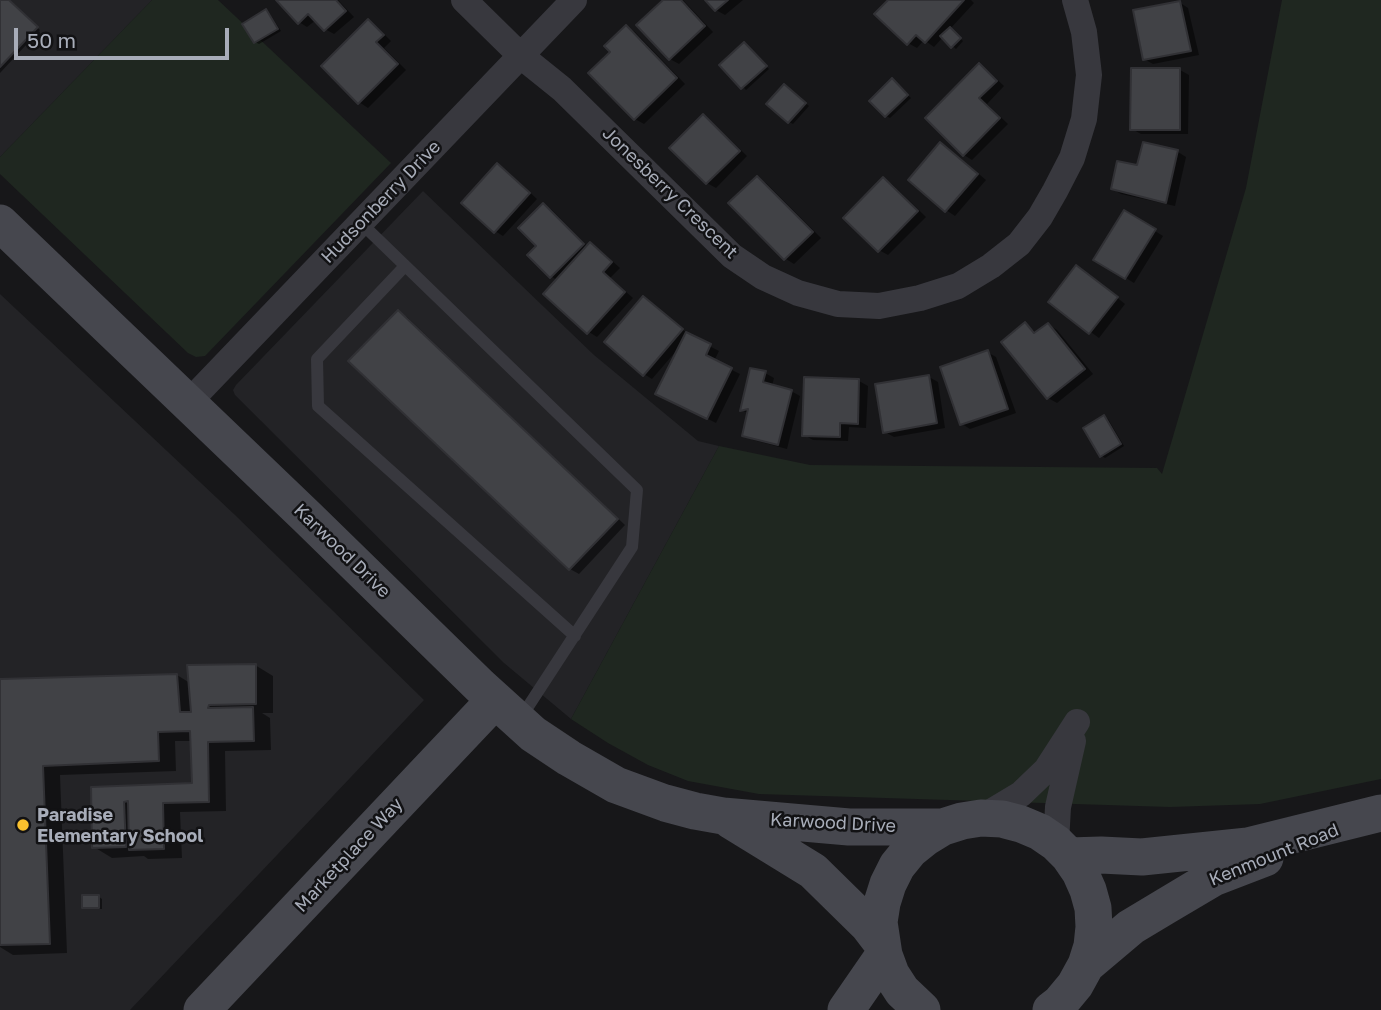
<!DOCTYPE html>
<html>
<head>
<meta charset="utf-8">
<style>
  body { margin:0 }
  #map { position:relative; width:1381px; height:1010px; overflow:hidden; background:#171719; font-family:"Golos Text",sans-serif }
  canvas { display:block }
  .scale { position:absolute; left:14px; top:28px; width:215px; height:32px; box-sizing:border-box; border:4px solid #a8adb9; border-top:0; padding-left:9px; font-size:21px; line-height:24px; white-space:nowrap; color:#a8adb9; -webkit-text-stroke:5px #121214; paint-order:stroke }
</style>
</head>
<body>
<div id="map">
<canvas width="1381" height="1010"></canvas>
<div class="scale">50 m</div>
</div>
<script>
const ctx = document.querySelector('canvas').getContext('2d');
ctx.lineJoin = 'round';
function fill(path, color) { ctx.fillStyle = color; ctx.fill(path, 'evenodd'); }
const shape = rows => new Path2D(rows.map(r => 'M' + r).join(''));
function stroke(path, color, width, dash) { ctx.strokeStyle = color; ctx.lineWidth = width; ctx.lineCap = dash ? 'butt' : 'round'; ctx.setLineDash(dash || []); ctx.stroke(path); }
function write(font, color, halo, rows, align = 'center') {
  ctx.font = font + ' "Golos Text",sans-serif'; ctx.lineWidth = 5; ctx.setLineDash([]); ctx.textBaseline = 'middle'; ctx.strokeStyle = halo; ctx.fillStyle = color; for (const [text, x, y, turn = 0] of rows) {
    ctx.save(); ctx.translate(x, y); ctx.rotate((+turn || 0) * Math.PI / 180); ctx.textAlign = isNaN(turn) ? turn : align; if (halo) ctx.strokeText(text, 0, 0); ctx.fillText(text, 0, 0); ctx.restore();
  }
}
fill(shape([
  [0,0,152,0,0,157],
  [423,191,594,355,698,441,719,446,571,719,504,663,235,395,233,390,236,385],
  [0,294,235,515,424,700,130,1010,0,1010]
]), '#232326');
fill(shape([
  [152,0,218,0,391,163,205,356,196,357,188,353,0,174,0,157],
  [1282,0,1381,0,1381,779,1260,804,1170,807,759,794,688,781,648,765,608,743,571,719,719,446,810,465,1157,468,1162,474,1246,188]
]), '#1f2720');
fill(shape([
  [0,0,9,0,40,30,0,73],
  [278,0,338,0,354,17,334,34,325,29,316,20,307,27,299,22],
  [666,0,683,0,713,32,679,64,670,59],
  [708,0,743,0,725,15,716,10],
  [890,0,971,0,974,3,950,29,963,41,956,49,943,37,934,47,924,40,917,48,908,43],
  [1179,2,1188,8,1199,55,1153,64,1144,59],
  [266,11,270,14,281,31,259,44,255,42],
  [368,22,377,27,391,41,384,48,406,70,368,108,359,102],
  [627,27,635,32,685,84,644,124,635,119,612,52],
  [744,44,769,69,746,90,722,65],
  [980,65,988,71,1004,86,987,104,1008,124,972,160,964,155],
  [1180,70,1189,75,1188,134,1141,134,1132,129],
  [893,81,911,98,890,118,886,116],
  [789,88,809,106,793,124,789,122],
  [703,117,712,122,747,156,716,188,707,183,672,148],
  [941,144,949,149,986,180,955,216,946,210,911,180],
  [1144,144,1178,152,1186,157,1175,206,1121,194,1113,189,1138,167],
  [498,165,506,170,537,199,503,236,495,231],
  [757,178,766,183,821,238,794,264,786,259,731,203],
  [884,179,892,184,926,217,888,255,879,250],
  [544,205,552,210,588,247,590,244,599,249,620,268,610,278,633,298,597,337,589,332,546,294,558,281,551,276,538,246],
  [1124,212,1163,236,1134,283,1095,259],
  [1085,272,1125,304,1099,338,1050,302],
  [644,298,652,303,690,336,719,351,714,361,740,374,716,423,666,398,677,350,652,379,644,374],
  [398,312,407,317,625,525,579,574,570,569],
  [1025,324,1037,333,1049,325,1057,330,1093,374,1057,403,1048,398],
  [987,352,996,357,1016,413,970,429,962,424],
  [765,373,774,378,772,386,791,391,800,396,787,449,753,440,744,435,749,414,742,410],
  [929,377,938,382,945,428,894,437,885,432],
  [859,381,868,386,866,428,849,427,848,441,813,440,804,435],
  [1104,417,1108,419,1124,446,1105,458,1101,455],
  [255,665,273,676,273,713,262,713,270,718,271,750,225,751,226,811,180,812,182,858,148,859,144,856,112,858,94,847,92,789,194,785,193,741,175,741,176,771,60,775,67,953,13,955,0,947,0,680,177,675,190,683],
  [98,896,102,899,102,909,88,909,84,907]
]), '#0007');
const building = shape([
  [0,0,9,0,38,27,0,67,0,0],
  [276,0,336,0,346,11,324,31,308,14,298,24,276,0],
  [663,0,681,0,705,26,669,60,636,25,663,0],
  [705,0,728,0,715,11,705,0],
  [888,0,964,0,925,43,916,35,907,45,874,14,888,0],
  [1180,1,1191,51,1143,60,1133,10,1180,1],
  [266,9,278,29,254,43,242,24,266,9],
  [368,19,384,35,376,42,398,64,358,104,321,66,368,19],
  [626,25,677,78,634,120,588,73,610,52,604,46,626,25],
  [950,27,961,38,951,48,940,36,950,27],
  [744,42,767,66,741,89,719,65,744,42],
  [979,63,997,81,979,98,1000,118,963,156,925,118,979,63],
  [1131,68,1180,68,1180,130,1130,130,1131,68],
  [892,78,908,95,885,117,869,101,892,78],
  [784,84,806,103,788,123,766,104,784,84],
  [703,114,740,151,706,184,669,148,703,114],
  [940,142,978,174,945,212,908,180,940,142],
  [1143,142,1178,150,1166,203,1111,189,1117,161,1137,165,1143,142],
  [497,163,530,193,494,233,461,203,497,163],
  [757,176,813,232,784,260,728,203,757,176],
  [883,177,918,211,878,252,843,218,883,177],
  [543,203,584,244,550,278,527,255,536,246,518,228,543,203],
  [1124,210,1156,229,1125,279,1093,260,1124,210],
  [590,242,612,262,603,272,625,292,587,334,543,294,590,242],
  [1076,265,1118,297,1089,334,1048,302,1076,265],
  [643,296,683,329,643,376,604,342,643,296],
  [398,310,618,519,569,570,348,361,398,310],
  [1025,322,1034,333,1048,323,1085,369,1047,399,1001,342,1025,322],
  [686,332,711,344,706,355,732,368,707,419,655,394,686,332],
  [988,350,1008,409,960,425,940,367,988,350],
  [750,368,766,371,763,382,792,390,778,445,742,436,748,409,740,411,750,368],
  [929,375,937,423,883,433,875,384,929,375],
  [804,377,859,379,858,424,840,423,840,437,802,436,804,377],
  [1104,415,1121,444,1100,457,1083,428,1104,415],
  [256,664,256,704,209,705,208,708,253,707,254,741,208,742,209,802,163,803,164,849,129,850,128,801,124,802,126,847,92,848,91,787,192,783,190,731,158,732,159,761,43,766,50,944,0,945,0,679,177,674,180,712,191,712,187,665,256,664],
  [82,895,99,895,99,908,82,908,82,895]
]);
fill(building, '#414246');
stroke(building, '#313135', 2);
stroke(shape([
  [361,223,637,490,632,547,520,719],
  [405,266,317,359,318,406,575,636]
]), '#38383e', 12);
stroke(shape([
  [464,0,521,56,562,89,732,256,763,277,798,293,838,304,879,306,920,298,958,286,991,266,1019,244,1040,217,1055,191,1072,158,1084,119,1089,75,1084,32,1075,0],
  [188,403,574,0],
  [981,818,1021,794,1046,770,1077,722],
  [1056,843,1058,807,1073,741]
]), '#38383e', 26);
stroke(shape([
  [0,223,307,517,480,686,533,734,569,758,616,785,665,803,695,811,723,816,849,827,943,827],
  [730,820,813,871,868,925,881,942],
  [1069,856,1101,855,1142,857,1248,846,1381,813],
  [1086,965,1131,927,1166,906,1213,878,1265,858],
  [202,1010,495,700],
  [846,1010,884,955],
  [922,1010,902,991,891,974,884,955,879,922,882,903,888,884,897,866,910,850,925,838,943,827,962,821,981,818,1002,819,1021,824,1040,832,1056,843,1069,856,1080,872,1088,890,1093,908,1094,927,1092,946,1086,965,1075,985,1060,1003,1051,1010]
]), '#46474e', 37);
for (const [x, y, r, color] of [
  [23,825,7,"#fac12e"]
]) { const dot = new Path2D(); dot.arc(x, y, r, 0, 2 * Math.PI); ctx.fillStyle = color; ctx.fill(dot); stroke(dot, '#121214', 2.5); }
write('18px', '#a8adb9', '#121214', [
  ["Jonesberry Crescent",670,193,44],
  ["Hudsonberry Drive",381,202,-46],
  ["Karwood Drive",342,551,44],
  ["Karwood Drive",833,823,3],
  ["Marketplace Way",349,855,-47],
  ["Kenmount Road",1274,855,-22]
]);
write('bold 18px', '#a8adb9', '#121214', [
  ["Paradise",37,815],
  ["Elementary School",37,836]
], 'left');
</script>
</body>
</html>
